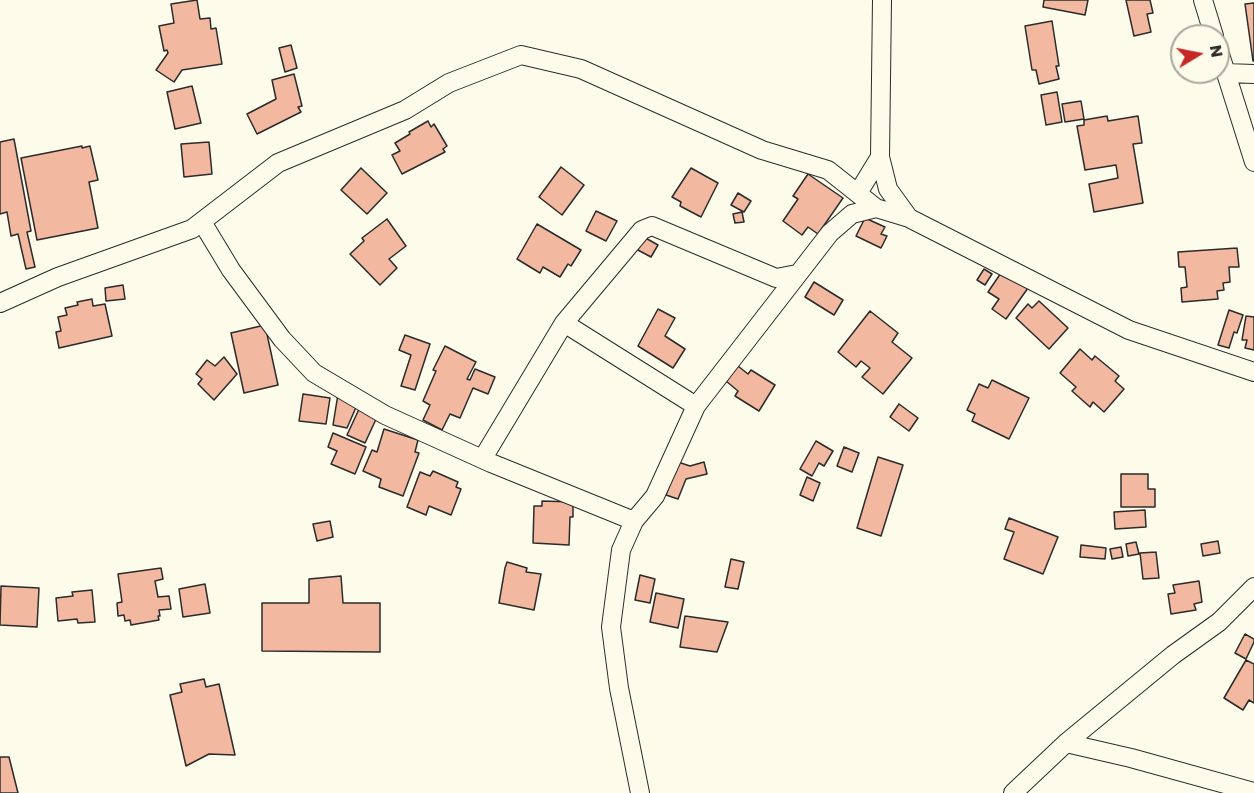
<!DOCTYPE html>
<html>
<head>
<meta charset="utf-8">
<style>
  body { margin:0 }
  #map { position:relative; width:1254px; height:793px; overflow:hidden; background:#fdfbea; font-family:Poppins,sans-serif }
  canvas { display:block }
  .north { position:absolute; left:1170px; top:24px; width:60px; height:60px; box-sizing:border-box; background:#fdfbea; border:2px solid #a9a89e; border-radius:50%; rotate:80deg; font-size:16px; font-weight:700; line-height:24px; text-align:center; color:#2b2b2b }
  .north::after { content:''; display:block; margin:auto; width:21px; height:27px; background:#c62828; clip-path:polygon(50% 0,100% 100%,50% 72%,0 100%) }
</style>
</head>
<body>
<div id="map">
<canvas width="1254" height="793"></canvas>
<div class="north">N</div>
</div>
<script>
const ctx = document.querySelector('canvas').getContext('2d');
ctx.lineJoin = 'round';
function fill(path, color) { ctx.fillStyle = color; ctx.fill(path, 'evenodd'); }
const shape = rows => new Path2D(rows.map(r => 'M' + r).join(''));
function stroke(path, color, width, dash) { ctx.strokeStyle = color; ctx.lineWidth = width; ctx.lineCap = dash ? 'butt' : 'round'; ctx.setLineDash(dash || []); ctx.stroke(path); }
const building = shape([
  [197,0,200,19,210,18,211,29,216,28,222,64,182,70,174,82,156,70,168,53,167,50,164,51,159,26,174,23,171,4,197,0],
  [1044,0,1088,0,1085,15,1043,7,1044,0],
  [1126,0,1150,0,1153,13,1147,14,1151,32,1134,36,1126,0],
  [1254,3,1254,61,1253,61,1245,4,1254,3],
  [1052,21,1059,66,1056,66,1059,79,1039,84,1036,70,1032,70,1025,26,1052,21],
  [291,45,297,68,285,72,279,48,291,45],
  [294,74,302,106,298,107,301,112,257,134,247,114,276,99,272,80,294,74],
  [192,86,201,123,175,129,167,92,192,86],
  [1057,92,1062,122,1046,125,1041,95,1057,92],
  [1081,101,1084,119,1065,122,1062,104,1081,101],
  [1107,116,1108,121,1138,116,1142,143,1133,144,1143,203,1094,212,1089,184,1118,178,1116,165,1085,170,1077,126,1084,125,1084,120,1107,116],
  [428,121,431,127,434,124,447,146,443,149,445,152,402,174,392,155,400,151,395,143,410,134,409,132,428,121],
  [14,139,31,231,27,232,35,267,26,269,18,234,11,236,7,212,0,214,0,142,14,139],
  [209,142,212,174,184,177,181,144,209,142],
  [82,146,82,148,90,146,98,180,89,182,98,228,37,240,21,158,82,146],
  [561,167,584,185,562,215,539,197,561,167],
  [361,168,387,193,367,214,341,190,361,168],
  [691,168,718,183,701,217,680,206,681,202,672,197,691,168],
  [808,174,843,198,818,234,808,227,802,235,783,221,798,199,793,196,808,174],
  [738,193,751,201,744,212,731,205,738,193],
  [596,211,617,221,606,241,586,231,596,211],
  [742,212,744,222,735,223,733,214,742,212],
  [865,218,885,227,881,234,887,236,881,248,856,236,865,218],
  [387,219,406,246,389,259,397,268,380,285,350,254,364,241,362,238,387,219],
  [537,224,581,250,571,266,568,264,560,277,543,267,540,273,517,259,537,224],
  [642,236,658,245,651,257,636,249,642,236],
  [1237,248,1239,267,1229,267,1230,282,1223,283,1224,290,1217,291,1218,299,1182,302,1181,288,1187,287,1185,267,1179,267,1178,252,1237,248],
  [984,269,992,274,985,285,977,280,984,269],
  [1003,270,1028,288,1006,319,992,309,999,299,988,292,1003,270],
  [814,282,843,300,834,315,805,297,814,282],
  [123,285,125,299,106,301,105,288,123,285],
  [92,299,93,306,105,304,112,336,59,348,56,332,61,331,58,317,67,315,65,308,78,305,77,302,92,299],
  [1039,301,1068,328,1049,349,1016,318,1028,304,1032,308,1039,301],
  [658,309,675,318,665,336,685,349,673,368,638,346,658,309],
  [1229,310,1243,315,1237,333,1234,332,1229,348,1218,345,1229,310],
  [870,311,898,333,892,342,912,358,883,394,862,377,870,368,861,361,856,367,838,352,870,311],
  [1246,316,1254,317,1254,350,1245,348,1247,340,1242,340,1246,316],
  [265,325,278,385,244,393,231,333,265,325],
  [405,335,430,344,415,390,401,386,411,355,399,350,405,335],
  [445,346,476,362,467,379,470,380,475,369,495,377,488,394,473,388,460,418,450,414,442,430,423,420,430,405,423,401,436,371,433,370,445,346],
  [1080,349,1092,360,1095,356,1119,376,1115,381,1124,389,1104,412,1093,402,1090,407,1072,391,1076,387,1060,373,1080,349],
  [224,357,237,374,214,400,198,384,202,379,196,374,207,360,215,366,224,357],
  [738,366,748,374,751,370,775,385,759,411,735,396,738,391,726,381,738,366],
  [992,380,1029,398,1009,439,972,421,975,414,967,410,979,384,988,388,992,380],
  [303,394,330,398,326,424,299,421,303,394],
  [338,394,357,405,347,428,333,425,338,394],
  [899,404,918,418,909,431,890,417,899,404],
  [360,407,378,415,365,443,347,435,360,407],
  [384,429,418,440,415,452,419,453,403,496,379,487,381,479,363,471,372,450,377,452,384,429],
  [333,433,366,447,355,474,331,464,337,451,328,447,333,433],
  [816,441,833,451,824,466,819,463,812,476,800,469,816,441],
  [844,447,859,453,852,472,837,466,844,447],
  [878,457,903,465,881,536,857,528,878,457],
  [678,462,690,466,704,462,707,474,686,479,678,499,666,495,678,462],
  [433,471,458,482,456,487,461,489,451,515,429,506,426,515,407,507,420,472,430,476,433,471],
  [1121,474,1148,474,1148,489,1155,489,1155,507,1121,507,1121,474],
  [807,477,820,483,813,501,800,495,807,477],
  [542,501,573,502,573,517,570,517,569,545,533,543,534,506,542,506,542,501],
  [1145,510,1146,527,1115,529,1114,512,1145,510],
  [1009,518,1058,537,1043,574,1004,559,1014,532,1005,529,1009,518],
  [330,521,333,537,317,541,313,524,330,521],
  [1218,541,1220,553,1203,556,1201,544,1218,541],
  [1136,542,1139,554,1128,556,1126,544,1136,542],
  [1081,545,1106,548,1105,559,1080,557,1081,545],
  [1121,547,1123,557,1112,559,1110,549,1121,547],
  [1156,552,1159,578,1143,579,1140,553,1156,552],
  [731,559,744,562,738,589,725,587,731,559],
  [507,562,527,568,526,572,541,574,534,610,499,603,505,568,507,562],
  [161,568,163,579,155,581,158,597,169,596,171,609,159,610,160,616,158,616,159,620,131,625,130,620,125,621,124,615,118,616,117,603,122,602,118,574,161,568],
  [640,575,655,579,650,603,635,600,640,575],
  [341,576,343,603,380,603,380,652,262,651,262,603,309,603,309,579,341,576],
  [1199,581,1202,602,1194,604,1196,610,1171,614,1168,594,1175,593,1173,585,1199,581],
  [205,584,210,613,183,617,179,589,205,584],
  [1,586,39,588,37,627,0,625,1,586],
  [92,590,95,622,78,623,77,619,58,621,56,598,73,596,72,592,92,590],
  [656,593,684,599,678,628,650,622,656,593],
  [685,616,728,622,717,652,680,647,685,616],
  [1245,634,1254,639,1254,642,1246,659,1235,653,1245,634],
  [1246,660,1254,664,1254,703,1249,700,1243,710,1224,698,1246,660],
  [204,679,206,687,219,684,235,755,209,754,186,766,170,695,182,692,180,684,204,679],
  [0,757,9,757,18,793,0,793,0,757]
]);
fill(building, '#f2b8a0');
stroke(building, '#2b2b2b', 1.5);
const street = shape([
  [882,0,880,157,888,189,909,218],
  [1203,0,1214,36],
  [1218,48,1254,162],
  [1226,73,1254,74],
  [858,193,880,157],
  [202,222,231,270,282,339,314,373,385,415,491,463,634,521],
  [0,303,58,277,192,229,278,163,405,110,449,83,521,55,581,69,762,150,828,170,876,208],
  [564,323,696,406],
  [483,458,564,323,642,230,652,226,776,278,797,274],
  [1066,743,1131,758,1254,792],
  [640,793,619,688,611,627,621,550,634,521,655,496,696,406,830,233,852,214,876,208,909,218,1129,330,1254,372],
  [1013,793,1066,743,1173,655,1219,622,1254,587]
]);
stroke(street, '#2b2b2b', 20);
stroke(street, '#fdfbea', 18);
</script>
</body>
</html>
